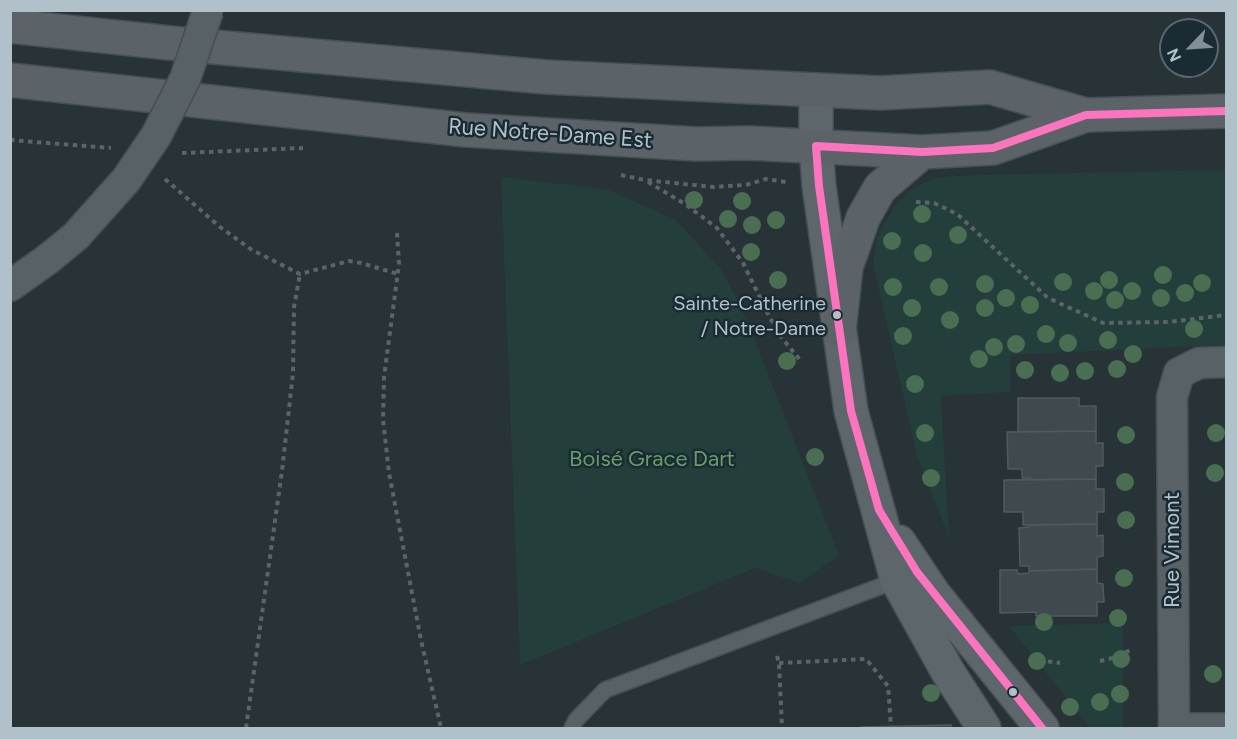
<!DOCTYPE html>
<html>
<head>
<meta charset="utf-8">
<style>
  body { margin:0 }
  #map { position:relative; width:1237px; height:739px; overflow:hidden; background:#283338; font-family:Figtree,sans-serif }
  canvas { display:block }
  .frame { position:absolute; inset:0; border:12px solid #b1c1ca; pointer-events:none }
  .north { position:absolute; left:1159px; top:18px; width:60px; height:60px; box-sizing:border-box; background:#1a2b34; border:2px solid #566770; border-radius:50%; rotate:245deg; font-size:16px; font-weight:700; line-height:24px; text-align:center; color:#b1c1ca }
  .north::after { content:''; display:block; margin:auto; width:21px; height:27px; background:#818f97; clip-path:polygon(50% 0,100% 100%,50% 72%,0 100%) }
</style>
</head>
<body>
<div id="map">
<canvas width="1237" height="739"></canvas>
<div class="frame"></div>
<div class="north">N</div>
</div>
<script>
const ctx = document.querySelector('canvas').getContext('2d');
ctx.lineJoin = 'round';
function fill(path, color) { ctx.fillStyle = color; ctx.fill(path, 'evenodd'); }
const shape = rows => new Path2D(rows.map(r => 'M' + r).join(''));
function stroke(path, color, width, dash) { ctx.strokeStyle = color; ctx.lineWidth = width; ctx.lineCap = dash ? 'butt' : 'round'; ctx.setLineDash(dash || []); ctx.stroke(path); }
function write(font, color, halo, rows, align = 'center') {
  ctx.font = font + ' Figtree,sans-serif'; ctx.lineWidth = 5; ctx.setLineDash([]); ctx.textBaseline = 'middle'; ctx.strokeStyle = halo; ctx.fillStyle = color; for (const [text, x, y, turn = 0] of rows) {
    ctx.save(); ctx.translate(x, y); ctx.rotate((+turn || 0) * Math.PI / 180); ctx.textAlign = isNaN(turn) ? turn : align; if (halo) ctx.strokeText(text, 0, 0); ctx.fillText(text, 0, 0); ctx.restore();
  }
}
fill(shape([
  [1226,170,1226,345,1010,355,1011,392,941,396,949,537,917,456,873,264,877,237,893,208,912,189,934,178,972,175],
  [501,177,606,189,676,220,720,268,742,308,839,555,800,583,755,568,520,665],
  [1123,623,1123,728,1090,728,1009,626]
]), '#243e3b');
const building = shape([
  [1018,398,1079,398,1079,406,1096,406,1096,431,1018,432,1018,398],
  [1096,431,1096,443,1103,443,1103,466,1096,466,1096,479,1030,480,1030,478,1022,478,1022,469,1008,469,1007,432,1096,431],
  [1096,479,1096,489,1104,489,1104,512,1097,512,1097,524,1023,525,1023,512,1004,512,1004,480,1096,479],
  [1097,524,1097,536,1103,535,1103,556,1097,557,1097,569,1029,571,1029,566,1020,566,1019,528,1029,527,1029,525,1097,524],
  [1097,569,1097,583,1103,584,1104,602,1097,602,1097,616,1036,616,1036,612,1000,613,1000,570,1017,570,1018,574,1029,573,1029,571,1097,569],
  [951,725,951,728,861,728,861,727,951,725]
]);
fill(building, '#404a4e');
stroke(building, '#505a60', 1.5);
const lane = shape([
  [1174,721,1226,721],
  [572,728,576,720,605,690,900,579]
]);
const street = shape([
  [10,286,48,259],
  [1174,728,1172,397,1179,373,1199,363,1226,362]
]);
const secondary = shape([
  [816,91,816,146,819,186,851,411,897,580,948,672,984,728],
  [899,542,933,593,1042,728]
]);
const primary = shape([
  [10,26,170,43,546,77,880,93,990,87,1086,115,1226,111],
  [10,80,466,130,696,144,749,143,922,152,993,148,1086,115],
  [839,330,846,267,863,218,880,188,922,152]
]);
stroke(lane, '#464e53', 18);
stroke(street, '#464e53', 33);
stroke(secondary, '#464e53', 36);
stroke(primary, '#454f55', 36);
stroke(shape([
  [10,140,111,148],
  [182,153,303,148],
  [621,175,645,180,713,187,746,185,766,179,786,182],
  [165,179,220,227,252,250,300,274,349,261,361,263,398,274],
  [648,182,685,204,717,228,743,263,770,318,782,338,800,360],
  [916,202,934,203,957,214,1048,298,1103,323,1169,322,1226,315],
  [397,233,399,264,384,377,383,419,389,473,421,640,441,728],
  [777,656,779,663,782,728],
  [1030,659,1060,663],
  [1100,661,1117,657,1132,649],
  [779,663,866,659,888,686,891,726],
  [246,728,282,471,293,373,294,307,300,274]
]), '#5b6568', 4, [4.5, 4.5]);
stroke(lane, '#586166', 15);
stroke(street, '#586166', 30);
stroke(secondary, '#5c666b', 33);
stroke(primary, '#5b6368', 33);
const streetBridge = shape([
  [48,259,76,236,126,180,156,136,185,79,208,11]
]);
stroke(streetBridge, '#464e53', 33, []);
stroke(streetBridge, '#586166', 30);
stroke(shape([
  [1042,728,917,572,879,510,851,411,819,186,816,146,922,152,993,148,1086,115,1226,111]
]), '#fc73be', 8);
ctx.fillStyle = '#4a6e51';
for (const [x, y] of [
  [694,200],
  [742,201],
  [922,214],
  [728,219],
  [776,220],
  [752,225],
  [958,235],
  [892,241],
  [751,252],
  [923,253],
  [1163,275],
  [778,280],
  [1109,280],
  [1063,282],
  [1202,283],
  [985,284],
  [893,287],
  [939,287],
  [1094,291],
  [1132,291],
  [1185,293],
  [1006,298],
  [1161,298],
  [1115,300],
  [1030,305],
  [912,308],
  [985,308],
  [950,320],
  [1194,329],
  [1046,334],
  [903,336],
  [1108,340],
  [1068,343],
  [1016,344],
  [994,347],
  [1133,354],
  [979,359],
  [787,361],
  [1117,369],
  [1025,370],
  [1085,371],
  [1060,373],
  [915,384],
  [925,433],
  [1216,433],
  [1126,435],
  [815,457],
  [1215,473],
  [931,478],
  [1125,482],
  [1126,520],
  [1124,578],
  [1118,618],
  [1044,622],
  [1121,659],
  [1037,661],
  [1213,674],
  [931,693],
  [1120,694],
  [1100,702],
  [1070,707]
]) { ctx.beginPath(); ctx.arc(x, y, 9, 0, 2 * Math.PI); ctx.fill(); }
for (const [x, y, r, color] of [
  [837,315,5,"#b1c1ca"],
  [1013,692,5,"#b1c1ca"]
]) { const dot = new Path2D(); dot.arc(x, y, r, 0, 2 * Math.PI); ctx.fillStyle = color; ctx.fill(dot); stroke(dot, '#1a2b34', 2); }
write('20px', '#b1c1ca', '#1a2b34', [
  ["Sainte-Catherine",826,304],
  ["/ Notre-Dame",826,329]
], 'right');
write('22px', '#b1c1ca', '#1a2b34', [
  ["Rue Notre-Dame Est",550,134,4],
  ["Rue Vimont",1173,550,-90]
]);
write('22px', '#669e65', '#1a2b34', [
  ["Boisé Grace Dart",652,460]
]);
</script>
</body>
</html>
